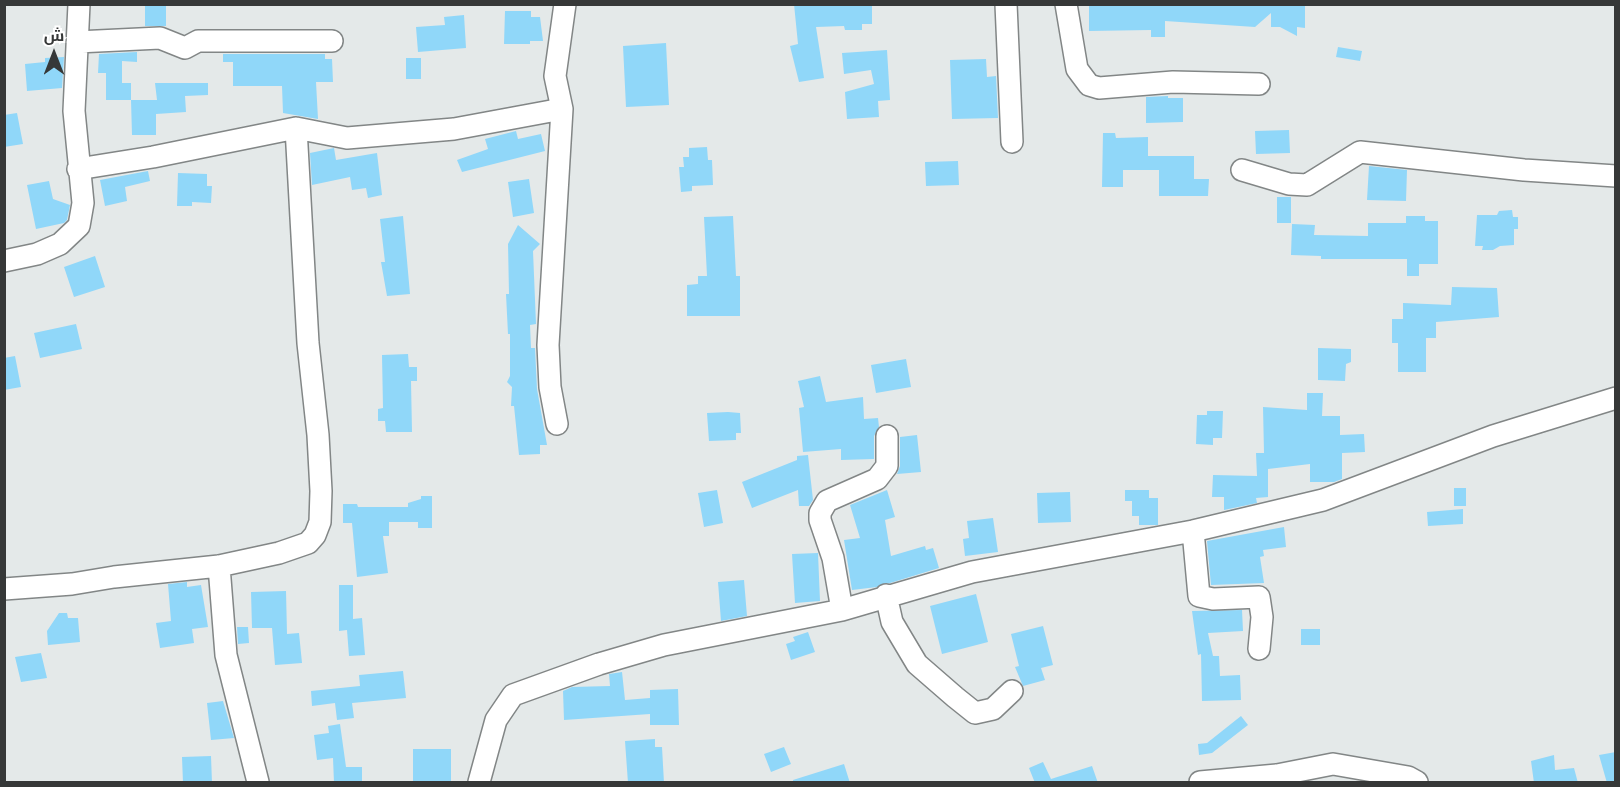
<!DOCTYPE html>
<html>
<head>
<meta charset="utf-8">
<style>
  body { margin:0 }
  #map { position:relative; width:1620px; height:787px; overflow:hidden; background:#e4e9e9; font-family:"DM Sans",Cairo,sans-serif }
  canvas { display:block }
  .frame { position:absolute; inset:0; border:6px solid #363838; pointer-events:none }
  .north { position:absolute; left:24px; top:24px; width:60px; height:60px; -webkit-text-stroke:4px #fff; paint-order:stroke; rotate:0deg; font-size:16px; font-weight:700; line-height:24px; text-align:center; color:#363838 }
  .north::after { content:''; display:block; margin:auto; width:21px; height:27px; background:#363838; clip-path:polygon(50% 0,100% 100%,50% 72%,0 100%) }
</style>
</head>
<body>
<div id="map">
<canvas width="1620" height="787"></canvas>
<div class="frame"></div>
<div class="north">ش</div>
</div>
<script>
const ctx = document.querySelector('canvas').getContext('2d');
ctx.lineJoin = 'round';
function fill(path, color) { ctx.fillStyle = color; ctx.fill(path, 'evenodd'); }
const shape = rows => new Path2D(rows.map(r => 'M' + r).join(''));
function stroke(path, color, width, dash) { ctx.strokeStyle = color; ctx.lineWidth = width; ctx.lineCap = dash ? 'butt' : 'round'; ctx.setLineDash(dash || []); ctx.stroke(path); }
fill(shape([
  [145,4,166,4,166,26,145,26],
  [794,4,872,4,872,24,862,24,862,30,845,30,844,26,816,27,824,78,799,82,790,46,798,44],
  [1089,4,1305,4,1305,28,1297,27,1297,36,1280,27,1271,27,1271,13,1255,27,1165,21,1165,37,1151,37,1151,30,1089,31],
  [505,11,531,11,531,17,540,17,543,41,530,41,530,44,504,44],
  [464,15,466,48,418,52,416,27,445,25,444,17],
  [666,43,669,105,626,107,623,46],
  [1338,47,1362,51,1360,61,1336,57],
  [887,50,890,100,878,101,879,117,847,119,845,92,874,84,871,70,844,74,842,53],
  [137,52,137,62,122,61,122,83,131,83,131,100,106,100,106,73,98,73,99,54],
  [223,54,325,54,325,59,332,59,333,82,316,82,318,119,283,113,282,86,233,86,233,62,223,62],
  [64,57,62,88,27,91,25,64,45,62,45,58],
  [406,58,421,58,421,79,406,79],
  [986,59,987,77,996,76,998,118,952,119,950,60],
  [155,83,208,83,208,95,185,96,186,112,156,114,156,135,132,135,131,100,157,100],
  [1168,96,1168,98,1183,98,1183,122,1146,123,1146,97],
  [17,113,23,144,4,147,4,115],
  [1289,130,1290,153,1256,154,1255,131],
  [516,131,518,139,541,134,545,151,462,172,457,160,488,149,485,139],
  [1103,133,1115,133,1116,138,1148,137,1148,156,1194,156,1194,179,1209,179,1208,196,1159,196,1159,170,1123,170,1123,187,1102,187],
  [707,147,708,160,712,160,713,185,692,186,692,191,681,192,679,167,684,167,683,157,689,157,689,148],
  [334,148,336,160,377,153,382,195,368,198,366,188,352,190,350,177,312,185,310,153],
  [958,161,959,185,926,186,925,162],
  [1369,166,1407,170,1406,201,1367,200],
  [148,171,150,181,125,187,127,201,105,206,100,180],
  [178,173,207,174,207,186,212,186,211,203,192,202,192,206,177,206],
  [529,179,534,213,513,217,508,182],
  [49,181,53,199,70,205,67,220,64,223,36,229,27,185],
  [1277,197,1291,197,1291,223,1277,223],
  [1512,210,1513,217,1518,217,1518,229,1514,229,1514,245,1500,246,1493,250,1482,250,1483,246,1475,246,1477,215,1497,215,1499,211],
  [403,216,410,294,387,296,381,262,385,262,380,219],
  [733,216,736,276,740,276,740,316,687,316,687,285,698,284,698,276,707,276,704,217],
  [1406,216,1425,216,1425,221,1438,221,1438,264,1419,264,1419,276,1407,276,1407,259,1321,259,1321,256,1291,255,1292,224,1315,225,1314,235,1368,236,1368,223,1406,223],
  [518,225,540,244,533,251,536,324,530,325,531,348,535,348,537,389,547,445,540,445,540,454,519,455,514,406,511,406,512,387,507,382,510,376,510,334,508,334,506,294,509,294,508,244],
  [95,256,105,287,74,297,64,267],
  [1452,287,1497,288,1499,317,1436,322,1436,338,1426,338,1426,372,1398,372,1398,343,1392,343,1392,319,1403,319,1403,303,1451,305],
  [76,324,82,349,40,358,34,333],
  [1318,348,1351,349,1351,362,1346,364,1345,381,1318,380],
  [408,354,409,367,417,367,417,381,411,381,412,432,386,432,385,421,378,421,378,409,383,408,382,355],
  [15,356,21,387,4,390,4,358],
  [906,359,911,387,876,393,871,365],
  [820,376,826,402,863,397,864,419,878,418,879,427,874,436,874,459,841,460,841,449,803,452,799,408,804,407,798,381],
  [1307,393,1323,393,1322,416,1340,416,1340,435,1364,434,1365,452,1342,453,1342,479,1334,482,1310,482,1310,464,1268,469,1268,497,1256,498,1257,503,1224,510,1224,497,1212,497,1213,475,1257,476,1256,453,1264,453,1263,407,1307,410],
  [1207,411,1223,411,1222,438,1213,438,1213,445,1196,444,1197,415,1207,415],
  [728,412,740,413,741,433,736,433,736,440,709,441,707,413],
  [917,435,921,472,897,474,900,466,900,437],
  [808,455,813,500,809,506,799,506,798,490,752,508,742,482,797,460,797,456],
  [1454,488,1466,488,1466,506,1454,506],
  [717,490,723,523,704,527,698,493],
  [887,490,895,517,885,520,891,556,925,546,926,550,933,548,939,568,877,587,852,590,844,540,860,538,850,505],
  [1125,490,1149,490,1149,498,1158,498,1158,525,1139,525,1139,516,1132,516,1132,501,1125,501],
  [1070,492,1071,522,1038,523,1037,493],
  [421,496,432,496,432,528,418,528,418,522,389,522,389,536,383,536,388,573,357,577,352,523,343,523,343,504,357,504,358,507,408,507,408,503,421,499],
  [1463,509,1463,524,1428,526,1427,512],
  [993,518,998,552,965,556,963,539,969,538,967,521],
  [1284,527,1286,547,1263,550,1264,556,1260,557,1264,583,1211,585,1207,541],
  [818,553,820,601,795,603,792,554],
  [744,580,747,616,721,621,718,582],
  [187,582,187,587,201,585,208,627,192,629,194,643,160,648,156,623,171,621,168,584],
  [339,585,353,585,353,619,362,618,365,655,349,656,347,630,339,631],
  [286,591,287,634,299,633,302,663,275,665,272,628,252,628,251,592],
  [976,594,988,642,942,654,930,606],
  [1242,610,1243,631,1208,633,1213,656,1219,656,1220,676,1240,675,1241,700,1202,701,1201,654,1198,655,1192,611],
  [59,613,67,613,68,618,78,618,80,642,48,645,47,631],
  [1043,626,1053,665,1041,668,1045,680,1023,686,1015,667,1019,666,1011,634],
  [237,627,248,627,249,643,238,644],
  [1301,629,1320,629,1320,645,1301,645],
  [808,632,815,652,791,660,786,644,795,641,793,637],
  [41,653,47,678,21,682,15,657],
  [403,671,406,698,352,703,354,718,337,720,335,703,312,706,311,691,360,686,359,675],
  [622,672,625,700,650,698,650,690,678,689,679,725,650,725,650,714,564,720,563,691,572,687,610,686,609,674],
  [223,701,234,738,211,740,207,703],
  [1241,716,1248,725,1212,753,1199,755,1198,744,1207,743],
  [340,724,346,767,362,767,362,783,334,783,333,758,317,760,314,735,329,733,328,726],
  [655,739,655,747,662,747,664,783,628,783,625,741],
  [784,747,791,764,771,772,764,754],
  [413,749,451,749,451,783,413,783],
  [1616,752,1616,783,1607,783,1599,755],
  [1554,755,1555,770,1574,768,1578,783,1534,783,1531,761],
  [211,756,212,783,183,783,182,757],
  [1043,762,1051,779,1092,766,1098,783,1035,783,1029,768],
  [844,764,850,783,793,783,793,780]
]), '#90d7f9');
const minor = shape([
  [1006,4,1012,142],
  [1066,4,1077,69,1089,85,1099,88,1173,82,1259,84],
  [77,42,160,38,185,48,198,41,332,41],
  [78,169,153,157,296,128,347,138,454,129,562,109,555,76,565,4],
  [1242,170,1289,184,1307,185,1360,152,1524,170,1616,176],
  [4,261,37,254,60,244,79,226,83,203,74,111,79,4],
  [557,424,550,387,548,345,562,109],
  [1193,531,1199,596,1213,599,1259,597,1262,617,1259,649],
  [219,566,226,655,258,782],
  [4,589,72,584,114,577,219,566,279,553,308,543,315,535,320,522,321,491,318,435,308,343,296,128],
  [886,595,892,622,917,664,955,697,975,713,993,709,1012,691],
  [842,610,833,558,820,520,820,513,827,501,877,479,887,466,887,436],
  [479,782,496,720,513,695,599,664,664,645,842,610,972,572,1193,531,1323,500,1493,436,1616,398],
  [1200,782,1277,775,1333,764,1408,777,1417,782]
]);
stroke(minor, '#828686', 24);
stroke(minor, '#fff', 21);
</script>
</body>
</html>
